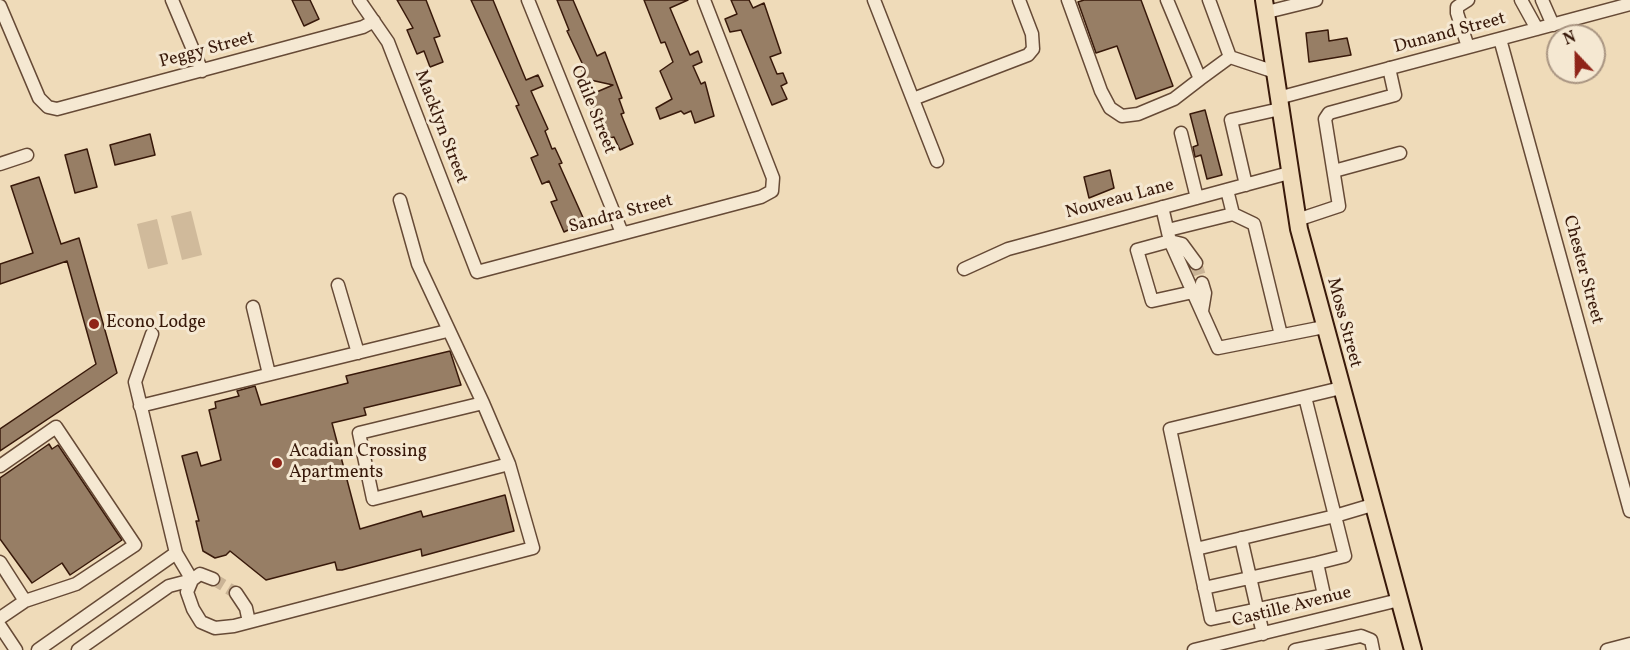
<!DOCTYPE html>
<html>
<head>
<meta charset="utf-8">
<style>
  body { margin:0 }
  #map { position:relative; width:1630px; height:650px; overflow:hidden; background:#efdbb9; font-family:Vollkorn,serif }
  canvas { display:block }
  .north { position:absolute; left:1546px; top:24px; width:60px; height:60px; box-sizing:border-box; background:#f5e8d2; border:2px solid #a99582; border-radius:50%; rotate:338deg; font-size:16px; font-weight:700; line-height:24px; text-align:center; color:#38190a }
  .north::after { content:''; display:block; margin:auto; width:21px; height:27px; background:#8f2418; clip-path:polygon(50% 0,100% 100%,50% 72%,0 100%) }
</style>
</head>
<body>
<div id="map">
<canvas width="1630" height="650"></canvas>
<div class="north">N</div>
</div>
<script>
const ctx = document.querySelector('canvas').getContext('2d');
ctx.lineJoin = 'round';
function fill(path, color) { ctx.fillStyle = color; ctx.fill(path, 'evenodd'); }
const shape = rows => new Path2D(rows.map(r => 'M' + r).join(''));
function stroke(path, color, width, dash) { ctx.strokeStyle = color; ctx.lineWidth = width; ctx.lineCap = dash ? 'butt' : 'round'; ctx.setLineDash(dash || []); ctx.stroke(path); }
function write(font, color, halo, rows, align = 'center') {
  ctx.font = font + ' Vollkorn,serif'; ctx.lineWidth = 6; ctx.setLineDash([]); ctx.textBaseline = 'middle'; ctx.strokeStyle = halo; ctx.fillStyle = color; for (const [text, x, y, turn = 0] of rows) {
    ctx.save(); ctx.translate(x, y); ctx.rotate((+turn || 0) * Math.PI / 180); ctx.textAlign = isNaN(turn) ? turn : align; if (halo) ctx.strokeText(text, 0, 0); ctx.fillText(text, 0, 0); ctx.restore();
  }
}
fill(shape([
  [191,211,202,255,182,260,171,216],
  [157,219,168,264,148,269,137,224]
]), '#d0ba9b');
const building = shape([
  [292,0,310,0,319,19,304,26,292,0],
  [397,0,426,0,440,36,434,38,443,62,430,67,424,51,417,54,407,30,413,28,397,0],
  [471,0,493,0,526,80,538,75,543,86,531,91,548,129,545,131,552,149,555,148,562,163,559,164,585,222,564,232,551,202,557,200,549,181,542,184,531,158,538,155,516,106,519,105,471,0],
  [557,0,573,0,597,56,605,52,622,98,619,99,624,113,621,114,633,144,620,150,614,137,610,138,604,121,596,124,585,97,613,85,586,79,579,65,582,63,567,31,569,30,557,0],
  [644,0,688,0,670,8,690,55,698,51,702,62,693,66,701,84,705,82,714,116,695,123,691,111,684,114,681,111,660,119,656,108,672,99,660,71,673,62,665,42,661,43,644,0],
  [731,0,749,0,753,8,764,3,781,53,770,57,777,74,783,73,787,83,781,86,787,99,772,105,741,30,730,32,725,19,737,14,731,0],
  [1084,0,1141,0,1173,86,1136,99,1117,46,1096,53,1078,2,1084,0],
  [1328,30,1329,41,1347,38,1351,55,1309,62,1306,33,1328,30],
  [1205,110,1222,175,1207,179,1201,155,1195,157,1193,147,1198,145,1190,114,1205,110],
  [150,134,155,155,115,165,110,145,150,134],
  [87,149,97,187,75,193,65,155,87,149],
  [1110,170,1114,188,1089,198,1084,177,1110,170],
  [39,177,61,244,79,238,117,373,0,451,0,429,96,364,67,261,0,284,0,264,33,253,11,186,39,177],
  [450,351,461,385,364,408,366,415,332,423,360,529,421,511,423,517,505,495,514,531,422,556,421,549,342,570,337,570,335,562,266,580,230,551,226,555,215,558,203,551,196,521,199,521,182,456,197,452,201,466,221,460,209,410,216,408,215,402,239,396,237,391,255,386,261,405,348,383,346,376,450,351],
  [49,444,52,449,58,445,122,540,70,575,62,563,32,583,0,539,0,478,49,444]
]);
fill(building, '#977e65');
stroke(building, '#38190a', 1.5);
stroke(shape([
  [1196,263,1202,283],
  [213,579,236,593]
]), '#cab496', 12, [12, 6]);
const minor = shape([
  [172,0,202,71],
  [359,0,388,42,477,272,761,197,772,191,773,178,704,0],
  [528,0,622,233],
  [874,0,937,161],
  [1068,0,1101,91,1110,108,1122,116,1138,114,1174,99,1200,79],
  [1167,0,1200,79,1230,57,1275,72],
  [1209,0,1230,57],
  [1521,0,1537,29],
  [1542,0,1553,25],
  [0,6,39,98,48,107,57,109,363,27,374,21],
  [1267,12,1316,0],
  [1500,39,1630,511],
  [1468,47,1457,13,1457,7,1468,0],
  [1278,98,1630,4],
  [913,99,1028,55,1033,49,1032,34,1019,0],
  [1181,133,1197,198],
  [0,164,27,155],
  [1334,171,1400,153],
  [1246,185,1231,120,1280,109],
  [1162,207,1170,241,1218,348,1324,327],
  [1233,214,1254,224,1281,335],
  [1297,220,1339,206,1325,119,1329,113,1395,95,1389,68],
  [1168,230,1233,214,1227,190],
  [964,269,1008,249,1289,173],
  [338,285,358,353],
  [1193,292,1152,301,1137,250,1170,241,1182,244,1196,263],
  [253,307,269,374],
  [1202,311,1205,293,1202,283],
  [1341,388,1170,429,1211,619,1324,595,1317,563,1345,556,1335,516,1372,505],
  [483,403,509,464],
  [140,406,447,331],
  [0,466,56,427,135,545,76,584,25,601,0,618],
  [1241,538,1263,634],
  [1196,549,1335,516,1305,397],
  [0,562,25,601],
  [213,579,200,574,192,580,187,592,193,609,201,622,215,628,234,626,533,548,509,464,373,499,359,433,483,403,418,264,400,200],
  [1204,588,1317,563],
  [236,593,246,608,249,622],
  [0,626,16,650],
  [38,650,176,553],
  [78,650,169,586,192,580,176,553,135,382,152,334],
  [1194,650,1399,600],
  [1295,650,1361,636,1371,640,1373,650],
  [1607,650,1630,644]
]);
const major = shape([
  [1264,0,1299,229,1413,650]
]);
stroke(minor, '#664a36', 15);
stroke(major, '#38190a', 20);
stroke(minor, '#f5e8d2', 12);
stroke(major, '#efdbb9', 16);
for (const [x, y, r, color] of [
  [94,324,6,"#8f2418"],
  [277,463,6,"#8f2418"]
]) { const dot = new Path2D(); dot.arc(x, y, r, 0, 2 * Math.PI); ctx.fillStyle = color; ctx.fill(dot); stroke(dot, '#f5e8d2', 2); }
write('18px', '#38190a', '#f5e8d2', [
  ["Dunand Street",1450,34,-15],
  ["Peggy Street",207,51,-15],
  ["Odile Street",592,110,68],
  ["Macklyn Street",440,127,69],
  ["Nouveau Lane",1120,200,-15],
  ["Sandra Street",621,215,-15],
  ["Chester Street",1582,270,75],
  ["Moss Street",1343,323,75],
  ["Castille Avenue",1292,608,-14]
]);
write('18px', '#38190a', '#f5e8d2', [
  ["Econo Lodge",106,324],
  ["Acadian Crossing",289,453],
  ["Apartments",289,474]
], 'left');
</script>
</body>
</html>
